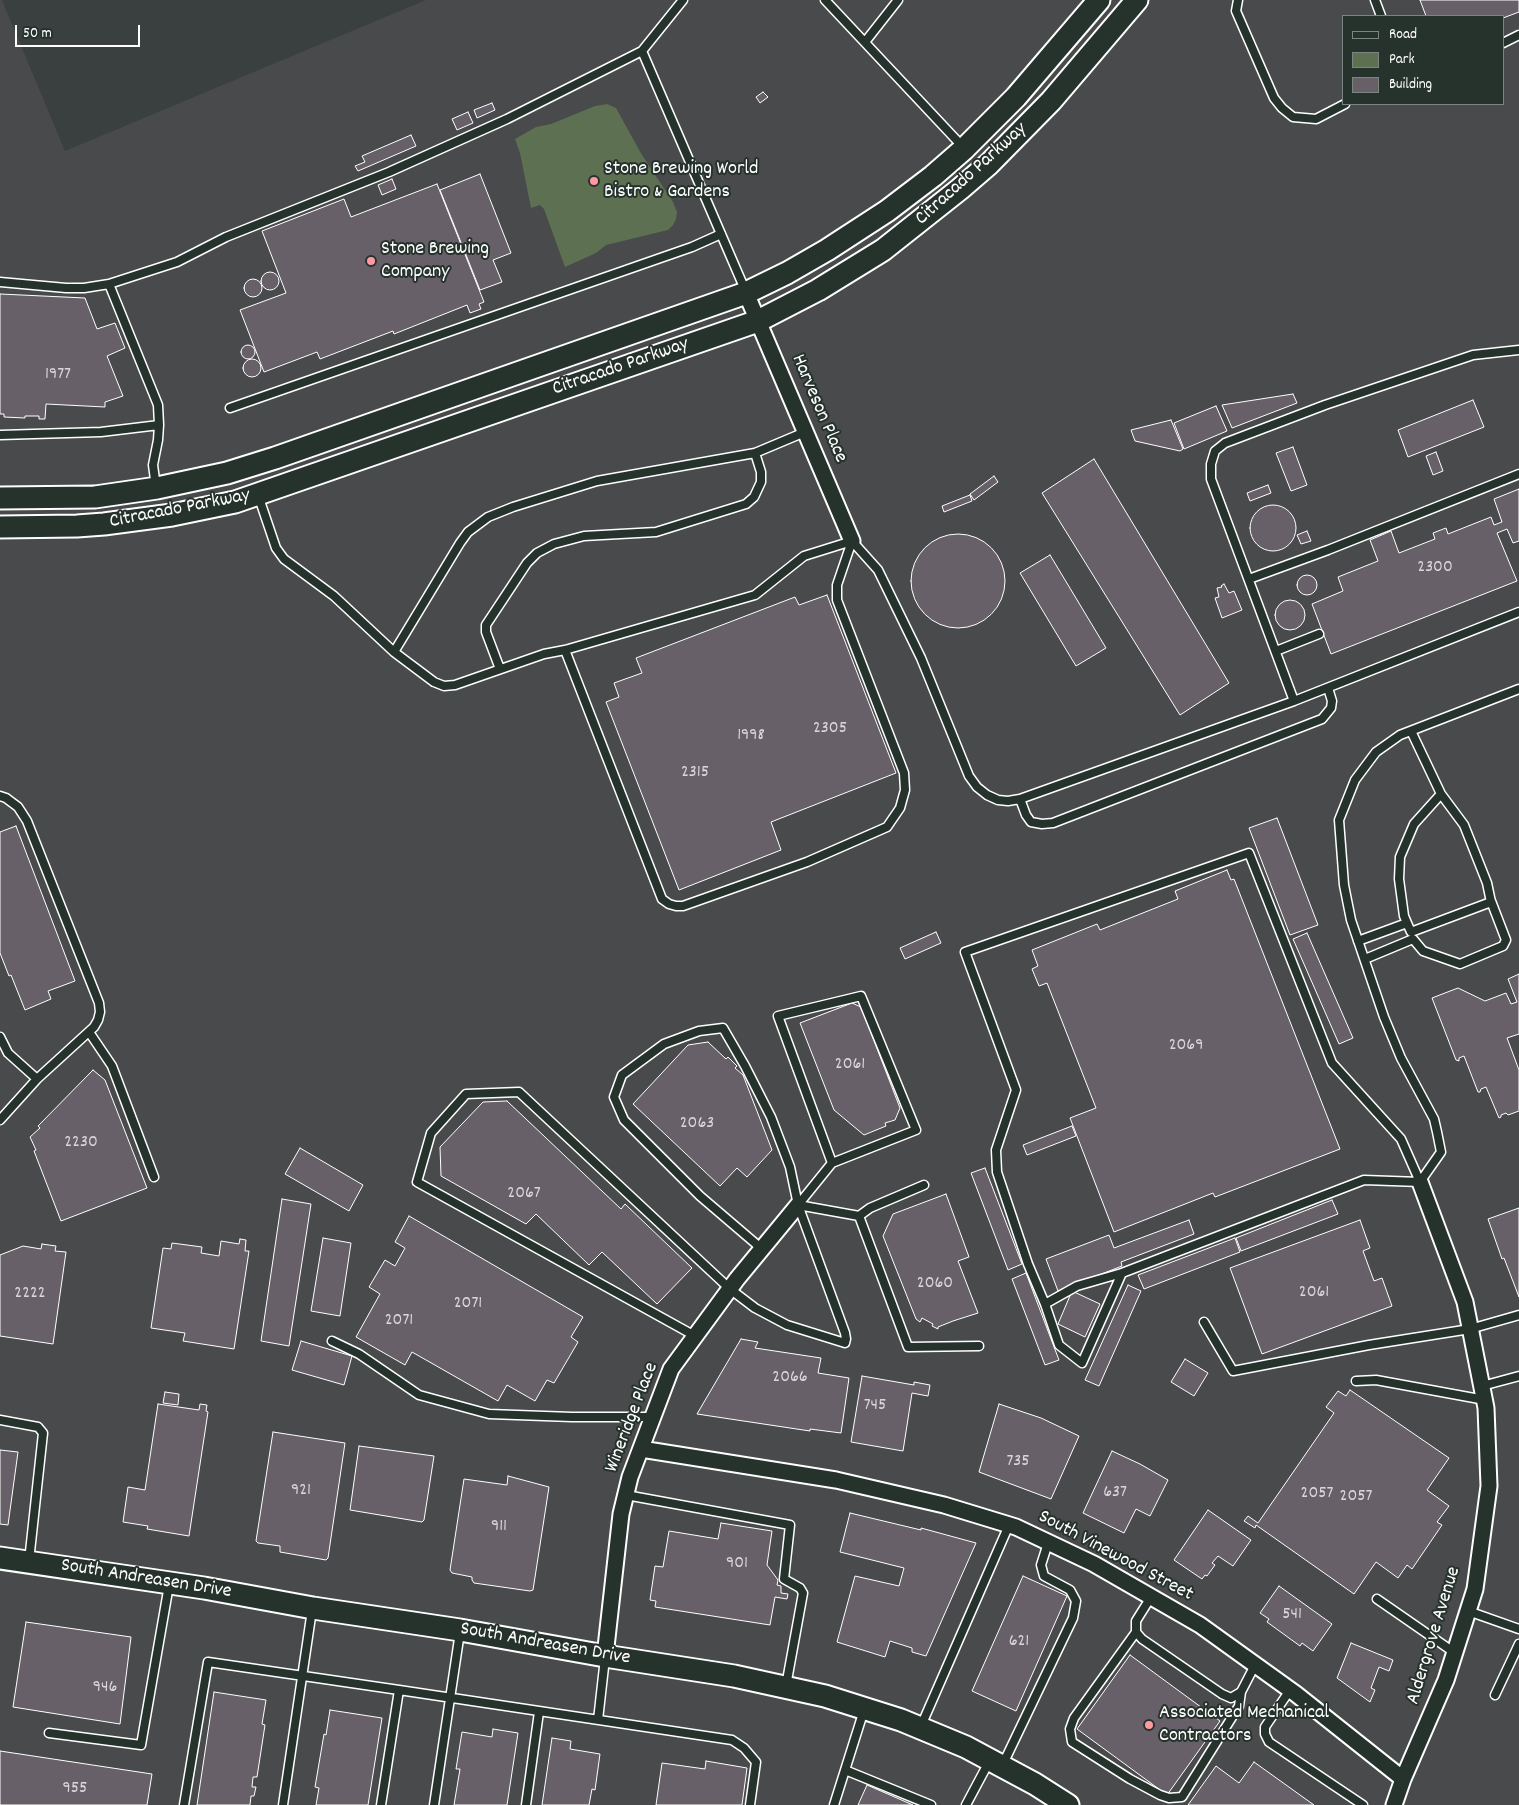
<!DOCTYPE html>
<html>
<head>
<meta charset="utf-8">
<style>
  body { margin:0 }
  #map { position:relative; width:1519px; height:1805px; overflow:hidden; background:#3a403f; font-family:Dekko,sans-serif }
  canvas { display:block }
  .legend { position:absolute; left:1342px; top:15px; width:162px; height:90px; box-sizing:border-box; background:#26332d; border:1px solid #7d8581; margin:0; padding:6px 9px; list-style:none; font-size:15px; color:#fff }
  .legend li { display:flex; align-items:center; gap:10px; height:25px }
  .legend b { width:25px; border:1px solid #7d8581 }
  .scale { position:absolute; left:15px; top:25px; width:125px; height:22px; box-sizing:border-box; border:2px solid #fff; border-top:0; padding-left:6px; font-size:15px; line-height:18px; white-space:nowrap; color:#fff; -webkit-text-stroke:4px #26332d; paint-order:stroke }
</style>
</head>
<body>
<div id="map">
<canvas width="1519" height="1805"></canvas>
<ul class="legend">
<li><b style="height:6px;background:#26332d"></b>Road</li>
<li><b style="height:14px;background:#5e7052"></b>Park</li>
<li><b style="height:14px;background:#686068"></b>Building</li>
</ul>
<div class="scale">50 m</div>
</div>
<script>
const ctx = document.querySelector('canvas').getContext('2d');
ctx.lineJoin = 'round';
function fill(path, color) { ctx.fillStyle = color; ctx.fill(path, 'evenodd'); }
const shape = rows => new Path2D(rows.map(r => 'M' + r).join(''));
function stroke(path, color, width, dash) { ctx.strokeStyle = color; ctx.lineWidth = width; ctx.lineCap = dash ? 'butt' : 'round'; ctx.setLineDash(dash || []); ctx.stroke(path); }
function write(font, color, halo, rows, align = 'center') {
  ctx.font = font + ' Dekko,sans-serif'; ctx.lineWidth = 4; ctx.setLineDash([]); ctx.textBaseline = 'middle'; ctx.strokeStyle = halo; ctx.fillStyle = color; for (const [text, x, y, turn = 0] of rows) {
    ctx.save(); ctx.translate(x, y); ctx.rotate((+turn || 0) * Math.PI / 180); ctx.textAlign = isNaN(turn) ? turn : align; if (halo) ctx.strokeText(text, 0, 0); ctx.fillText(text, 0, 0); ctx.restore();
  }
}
fill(shape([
  [0,0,2,0,65,151,426,0,1519,0,1519,1805,0,1805],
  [1343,16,1503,16,1503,104,1343,104]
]), '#484a4b');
fill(shape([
  [607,104,616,108,642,155,673,202,677,212,676,219,673,225,668,230,606,245,596,253,565,267,544,209,540,205,531,208,520,153,515,139,536,127,551,124,595,106]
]), '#5e7052');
const building = shape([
  [1420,0,1519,0,1519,12,1503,18,1503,16,1426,16,1420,0],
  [763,92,768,97,760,103,756,97,763,92],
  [492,103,495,110,477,118,474,110,492,103],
  [468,112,473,123,457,130,452,119,468,112],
  [411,135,416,146,358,171,355,166,365,162,362,156,411,135],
  [480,174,511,253,493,260,502,282,480,290,440,190,480,174],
  [392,179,396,189,382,195,378,185,392,179],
  [437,184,484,302,479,304,481,309,470,313,467,305,394,334,393,331,320,359,317,352,264,372,240,310,286,293,262,231,344,199,351,217,437,184],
  '261 281a9 9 0 1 1 18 0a9 9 0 1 1-18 0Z',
  '244 288a9 9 0 1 1 18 0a9 9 0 1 1-18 0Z',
  [0,294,85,298,97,329,115,323,125,348,107,356,123,396,105,402,105,407,46,404,45,419,39,419,39,416,25,416,25,418,4,417,4,414,0,414,0,294],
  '241 352a7 7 0 1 1 14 0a7 7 0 1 1-14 0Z',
  '243 368a9 9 0 1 1 18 0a9 9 0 1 1-18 0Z',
  [1293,394,1297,403,1232,428,1222,405,1293,394],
  [1473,400,1484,427,1408,457,1398,430,1473,400],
  [1216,406,1227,431,1184,449,1174,423,1216,406],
  [1171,420,1183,449,1180,451,1135,441,1131,430,1171,420],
  [1293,447,1307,485,1291,491,1276,453,1293,447],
  [1436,452,1443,471,1433,475,1426,456,1436,452],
  [1094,459,1229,683,1180,715,1042,493,1094,459],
  [994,476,998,482,974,500,970,494,994,476],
  [1268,485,1271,493,1250,501,1247,493,1268,485],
  [1519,489,1519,541,1513,543,1507,529,1497,533,1517,581,1331,654,1312,604,1343,591,1338,577,1378,561,1370,540,1391,531,1399,553,1435,539,1433,533,1446,528,1448,534,1491,517,1494,525,1502,522,1494,499,1519,489],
  [970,495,972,501,944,512,942,506,970,495],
  '1250 528a23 23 0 1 1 46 0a23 23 0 1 1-46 0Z',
  [1307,531,1311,541,1301,544,1297,535,1307,531],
  '911 581a47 47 0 1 1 94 0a47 47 0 1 1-94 0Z',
  [1050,555,1106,648,1076,666,1020,573,1050,555],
  '1297 585a10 10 0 1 1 20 0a10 10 0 1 1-20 0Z',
  [1224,584,1229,593,1234,591,1242,610,1222,618,1215,598,1219,597,1217,588,1222,587,1221,586,1224,584],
  [827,595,896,773,771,822,781,850,679,890,606,702,619,697,614,683,642,673,636,658,795,597,799,605,827,595],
  '1275 615a15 15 0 1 1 30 0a15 15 0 1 1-30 0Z',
  [1277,818,1318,925,1290,935,1249,828,1277,818],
  [16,826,75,981,48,991,51,999,25,1010,11,975,9,976,0,953,0,832,16,826],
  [1227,870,1231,880,1234,879,1340,1149,1215,1197,1213,1193,1114,1232,1070,1118,1096,1108,1047,983,1039,986,1032,969,1038,966,1032,950,1097,924,1100,930,1178,899,1175,891,1227,870],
  [936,932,941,943,905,959,900,948,936,932],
  [1307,933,1353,1038,1339,1044,1293,939,1307,933],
  [1519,974,1519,1034,1507,1038,1519,1070,1519,1111,1508,1115,1506,1113,1501,1115,1501,1117,1499,1118,1486,1087,1481,1089,1480,1092,1478,1092,1464,1056,1459,1058,1459,1061,1456,1060,1432,998,1458,988,1485,1001,1506,993,1511,1004,1517,1002,1508,979,1519,974],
  [852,1003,861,1007,900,1108,895,1120,885,1123,886,1126,864,1135,834,1110,800,1023,852,1003],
  [708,1042,726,1059,728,1057,737,1066,735,1068,743,1075,772,1150,747,1177,737,1168,720,1186,633,1104,688,1045,708,1042],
  [93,1070,105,1080,147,1188,61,1221,34,1151,36,1150,30,1137,40,1128,38,1126,93,1070],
  [507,1101,621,1209,625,1204,692,1268,657,1304,602,1252,589,1265,536,1214,526,1224,441,1176,440,1147,483,1102,507,1101],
  [1072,1126,1076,1136,1027,1155,1023,1145,1072,1126],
  [300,1148,363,1185,349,1211,285,1174,300,1148],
  [985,1168,1022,1264,1008,1270,971,1173,985,1168],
  [946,1194,969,1257,958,1261,978,1313,953,1321,938,1327,938,1329,932,1326,933,1324,922,1318,920,1322,916,1319,883,1236,893,1214,946,1194],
  [282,1199,311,1204,289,1346,261,1341,282,1199],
  [1332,1200,1338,1214,1241,1251,1236,1238,1332,1200],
  [1519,1208,1519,1297,1504,1258,1502,1259,1488,1219,1519,1208],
  [409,1216,583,1317,571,1337,578,1342,554,1383,547,1380,535,1401,507,1385,498,1401,412,1352,405,1365,356,1337,380,1294,369,1287,385,1260,395,1266,405,1248,395,1242,409,1216],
  [1189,1220,1194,1234,1121,1262,1122,1266,1058,1291,1046,1259,1109,1235,1114,1248,1189,1220],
  [1360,1220,1370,1248,1363,1251,1374,1281,1382,1278,1392,1306,1262,1354,1230,1268,1360,1220],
  [323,1238,351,1243,340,1316,311,1311,323,1238],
  [1235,1238,1240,1252,1144,1289,1138,1275,1235,1238],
  [240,1239,246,1240,245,1251,249,1251,234,1349,183,1341,185,1333,151,1328,163,1248,171,1249,172,1243,202,1247,201,1253,219,1256,221,1241,239,1244,240,1239],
  [42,1244,56,1246,55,1251,66,1252,53,1344,0,1336,0,1255,23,1246,41,1249,42,1244],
  [1026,1273,1059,1360,1045,1365,1012,1279,1026,1273],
  [1128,1285,1141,1291,1099,1386,1085,1380,1128,1285],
  [1072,1291,1100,1304,1085,1337,1058,1324,1072,1291],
  [741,1339,758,1342,755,1348,821,1358,818,1373,849,1378,841,1433,810,1429,810,1431,697,1414,741,1339],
  [301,1341,352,1356,344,1385,292,1370,301,1341],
  [1185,1359,1208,1373,1194,1396,1171,1382,1185,1359],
  [862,1376,914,1385,914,1382,930,1385,928,1396,912,1393,903,1451,851,1442,862,1376],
  [1350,1390,1449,1458,1427,1490,1449,1506,1437,1522,1442,1525,1412,1569,1407,1565,1398,1578,1376,1562,1354,1594,1256,1525,1255,1528,1244,1521,1248,1516,1258,1523,1334,1413,1326,1407,1338,1391,1346,1396,1350,1390],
  [165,1392,179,1394,178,1405,163,1403,165,1392],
  [158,1404,199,1410,200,1404,207,1405,206,1411,208,1412,189,1536,147,1529,148,1526,123,1522,128,1487,145,1490,158,1404],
  [999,1404,1041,1418,1079,1436,1051,1499,979,1472,999,1404],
  [273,1432,345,1443,328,1558,326,1560,280,1552,280,1546,258,1543,256,1541,273,1432],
  [359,1446,434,1456,424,1520,422,1522,350,1510,359,1446],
  [0,1450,18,1452,8,1525,0,1524,0,1450],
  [1112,1451,1140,1464,1168,1480,1150,1516,1136,1509,1124,1533,1083,1513,1112,1451],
  [508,1476,549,1487,533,1590,530,1591,474,1583,472,1580,472,1577,452,1573,450,1570,464,1479,507,1485,508,1476],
  [1208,1510,1251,1540,1233,1566,1218,1556,1212,1563,1215,1565,1207,1576,1205,1575,1202,1579,1174,1560,1208,1510],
  [850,1513,921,1530,921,1528,976,1543,926,1656,912,1652,912,1648,890,1641,885,1657,837,1642,855,1576,899,1586,904,1568,840,1552,850,1513],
  [721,1523,772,1531,767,1565,778,1580,777,1585,781,1586,781,1593,788,1594,787,1599,775,1597,770,1625,655,1607,656,1601,650,1600,655,1566,663,1567,669,1531,718,1539,721,1523],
  [1023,1576,1067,1596,1016,1711,972,1691,1023,1576],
  [1279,1586,1332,1624,1313,1651,1302,1643,1300,1646,1267,1622,1269,1619,1260,1613,1279,1586],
  [26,1622,131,1637,120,1724,13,1707,26,1622],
  [1351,1643,1393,1660,1389,1671,1379,1667,1371,1688,1375,1690,1370,1702,1337,1678,1351,1643],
  [1130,1655,1220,1721,1167,1795,1077,1729,1130,1655],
  [214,1692,266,1700,262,1724,265,1725,257,1777,253,1777,252,1787,256,1787,254,1796,251,1796,250,1805,197,1805,214,1692],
  [330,1710,382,1718,368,1805,316,1805,319,1788,315,1787,324,1734,326,1735,330,1710],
  [493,1729,518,1733,507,1805,454,1805,460,1769,456,1769,462,1732,492,1737,493,1729],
  [552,1738,571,1741,570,1749,600,1754,595,1790,592,1789,589,1805,542,1805,552,1738],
  [0,1751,152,1774,147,1805,0,1805,0,1751],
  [706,1761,747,1768,742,1805,656,1805,662,1763,705,1769,706,1761],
  [1254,1762,1314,1805,1188,1805,1216,1766,1239,1783,1254,1762],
  [867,1785,913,1805,858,1805,867,1785]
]);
fill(building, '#686068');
stroke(building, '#fff', 1);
const lane = shape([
  [825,0,963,147],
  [1238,0,1236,11,1274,98,1282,108,1293,117,1316,119,1345,104],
  [1375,0,1381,16],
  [865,42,898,0],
  [1503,43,1519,35],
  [642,51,746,292],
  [0,282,66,288,84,288,109,284,158,405,159,425,158,440,153,465,156,487],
  [109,284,177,262,226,237,389,172,507,119,642,51,683,0],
  [230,408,692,247,721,234],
  [0,435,101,432,159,425],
  [258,495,276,548,284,559,334,596,394,652,434,682,444,686,455,685,544,654,565,650,755,595,804,556,852,541],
  [852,541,878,570,921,658,969,776,977,787,987,795,998,800,1008,801,1020,799,1294,701,1519,612],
  [1249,579,1328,550,1519,474],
  [565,650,662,899,669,904,676,906,683,906,807,862,887,827,900,808,905,790,904,773,837,600,837,585,852,541],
  [1276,651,1319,634],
  [394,652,460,543,468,532,488,517,513,507,597,481,755,453,805,432],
  [500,669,486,632,486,625,527,563,537,553,554,544,584,536,656,532,746,504,754,497,761,482,761,472,755,453],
  [1294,701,1211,479,1211,464,1215,451,1225,443,1325,405,1473,355,1519,350],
  [0,796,6,798,18,807,27,821,99,1003,100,1012,98,1020,94,1027,37,1079,0,1120],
  [1020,799,1026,815,1031,822,1042,824,1053,823,1322,719,1331,708,1332,701,1328,688],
  [1407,923,1411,932,1491,902,1487,883,1464,825,1441,794],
  [1358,941,1407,923,1404,916,1399,879,1400,857,1414,824,1441,794,1411,731],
  [1365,959,1413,939,1423,951,1460,964,1503,946,1506,940,1491,901],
  [89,1032,112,1066,154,1177],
  [0,1037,8,1053,37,1079],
  [1420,1182,1441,1152,1437,1132,1434,1119,1401,1058,1384,1017,1351,920,1344,885,1339,820,1355,780,1376,752,1400,735,1519,689],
  [798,1205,832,1163,916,1130,861,996,778,1016,832,1163],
  [798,1205,859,1216,908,1347,979,1346],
  [859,1216,870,1208,924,1185],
  [1122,1273,1077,1286,1045,1304,1059,1345,1082,1363,1122,1273,1364,1180,1420,1182],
  [1045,1304,1028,1264,997,1172,996,1150,1016,1090,965,952,1249,853,1332,1063,1401,1139,1420,1182],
  [1204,1322,1233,1371,1369,1345,1470,1329,1519,1315],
  [695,1336,417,1182,431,1133,466,1094,519,1092,730,1289,755,1308,787,1325,845,1343,846,1339,845,1333,798,1205,790,1167,771,1117,745,1066,723,1028,699,1031,664,1044,622,1075,614,1097,624,1120,700,1196,762,1249],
  [332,1341,359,1354,419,1395,489,1414,572,1417,653,1417],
  [1356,1381,1376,1380,1485,1400],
  [1482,1386,1519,1376],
  [0,1420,38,1427,43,1433,29,1561],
  [626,1495,790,1525,784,1579,800,1588,803,1593,786,1686],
  [1151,1597,1136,1621,1136,1632,1142,1639,1222,1694,1231,1698,1241,1692,1255,1665],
  [1377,1599,1455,1653],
  [1468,1611,1519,1629],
  [1136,1632,1074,1718,1070,1729,1072,1742,1130,1779,1160,1795,1169,1798,1182,1797,1239,1706,1241,1692],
  [399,1690,732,1740,744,1748,756,1762,750,1805],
  [1290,1690,1265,1727,1265,1734,1269,1742,1363,1805],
  [1495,1695,1519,1644],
  [598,1720,605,1658],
  [921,1726,1009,1525],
  [49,1733,141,1745,169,1585],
  [1003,1764,1073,1618,1076,1601,1070,1590,1044,1576,1041,1565,1048,1543],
  [845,1770,931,1805],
  [184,1805,208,1662,399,1690,381,1805],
  [283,1805,312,1610],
  [434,1805,460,1632],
  [526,1805,539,1712],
  [834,1805,864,1710],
  [966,1805,990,1760]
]);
const street = shape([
  [746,293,852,541],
  [641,1449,836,1480,944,1505,1016,1527,1094,1564,1200,1625,1296,1694,1403,1779],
  [605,1656,621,1514,630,1477,671,1369,737,1279,798,1205],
  [1394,1805,1403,1779,1446,1680,1475,1589,1489,1486,1486,1408,1465,1302,1420,1182]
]);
const secondary = shape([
  [0,498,95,497,157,488,227,473,275,458,746,293,787,273,827,250,887,211,933,176,964,149,1016,97,1099,0],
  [0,527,77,526,104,524,172,515,235,502,758,321,818,290,883,250,960,189,989,164,1051,101,1137,0],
  [0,1558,204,1588,313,1608,460,1630,605,1656,734,1676,825,1696,901,1720,966,1747,1035,1784,1068,1805]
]);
stroke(lane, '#fff', 11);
stroke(street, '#fff', 19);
stroke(secondary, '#fff', 25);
stroke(lane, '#26332d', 8);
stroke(street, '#26332d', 15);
stroke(secondary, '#26332d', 21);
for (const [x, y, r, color] of [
  [594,181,5,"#ff9aa2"],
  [371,261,5,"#ff9aa2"],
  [1149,1725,5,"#ff9aa2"]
]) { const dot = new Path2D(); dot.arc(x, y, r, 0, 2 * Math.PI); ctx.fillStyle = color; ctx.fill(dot); stroke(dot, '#26332d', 2); }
write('18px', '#d9d7d9', null, [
  ["1977",58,376],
  ["2300",1435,569],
  ["2305",830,730],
  ["1998",751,737],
  ["2315",695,774],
  ["2069",1186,1047],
  ["2061",850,1066],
  ["2063",697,1125],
  ["2230",81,1144],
  ["2067",524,1195],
  ["2060",935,1285],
  ["2061",1314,1294],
  ["2222",30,1295],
  ["2071",468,1305],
  ["2071",399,1322],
  ["2066",790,1379],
  ["745",875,1407],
  ["735",1018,1463],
  ["921",301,1492],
  ["637",1115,1494],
  ["2057",1317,1495],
  ["2057",1356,1498],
  ["911",499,1528],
  ["901",737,1565],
  ["541",1292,1616],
  ["621",1019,1643],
  ["946",105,1689],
  ["955",75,1790]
]);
write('20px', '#fff', '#26332d', [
  ["Stone Brewing World",604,170],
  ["Bistro & Gardens",604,193],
  ["Stone Brewing",381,250],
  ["Company",381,273],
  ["Associated Mechanical",1159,1714],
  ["Contractors",1159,1737]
], 'left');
write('20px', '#fff', '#26332d', [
  ["Citracado Parkway",972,175,-42],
  ["Citracado Parkway",621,368,-19],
  ["Harveson Place",818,409,67],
  ["Citracado Parkway",180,510,-11],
  ["Wineridge Place",633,1418,-69],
  ["South Vinewood Street",1115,1557,28],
  ["South Andreasen Drive",146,1580,9],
  ["Aldergrove Avenue",1435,1636,-73],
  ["South Andreasen Drive",545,1645,10]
]);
</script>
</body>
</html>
